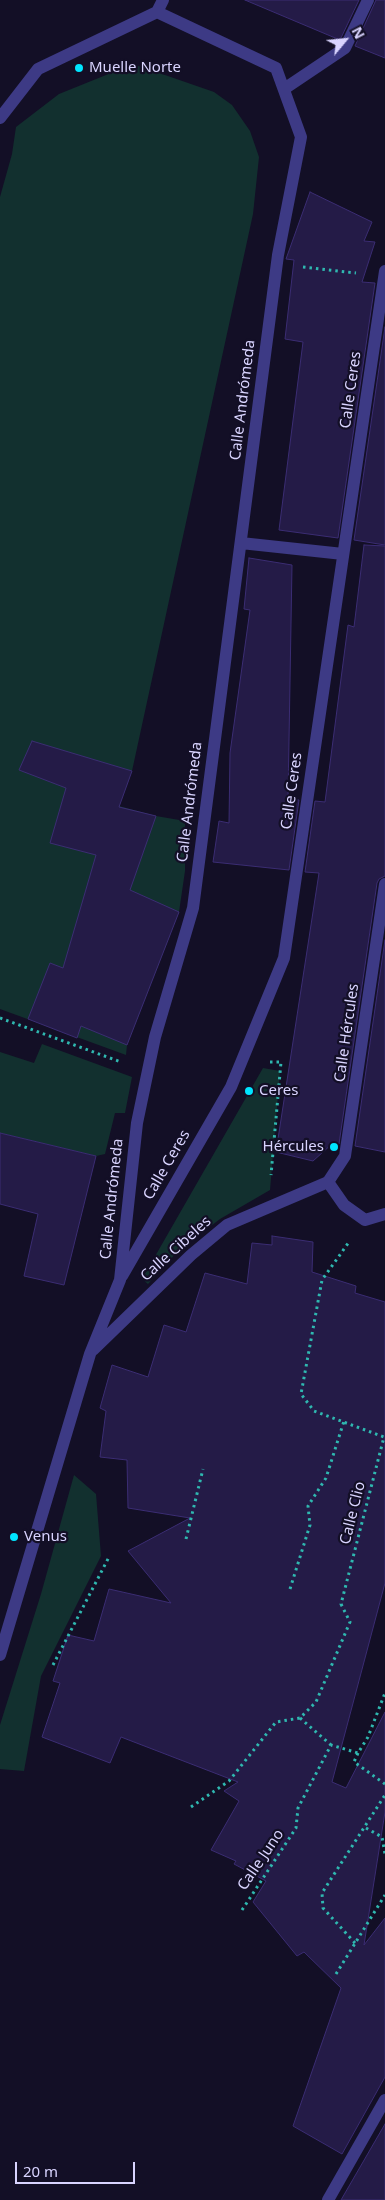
<!DOCTYPE html>
<html>
<head>
<meta charset="utf-8">
<style>
  body { margin:0 }
  #map { position:relative; width:385px; height:2200px; overflow:hidden; background:#130f26; font-family:"Noto Sans",sans-serif }
  canvas { display:block }
  .north { position:absolute; left:320px; top:15px; width:50px; height:50px; -webkit-text-stroke:4px #130f26; paint-order:stroke; rotate:62deg; font-size:14px; font-weight:700; line-height:20px; text-align:center; color:#d9d4ff }
  .north::after { content:''; display:block; margin:auto; width:18px; height:22px; background:#d9d4ff; clip-path:polygon(50% 0,100% 100%,50% 72%,0 100%) }
  .scale { position:absolute; left:15px; top:2162px; width:120px; height:22px; box-sizing:border-box; border:2px solid #d9d4ff; border-top:0; padding-left:6px; font-size:15px; line-height:18px; white-space:nowrap; color:#d9d4ff; -webkit-text-stroke:4px #130f26; paint-order:stroke }
</style>
</head>
<body>
<div id="map">
<canvas width="385" height="2200"></canvas>
<div class="north">N</div>
<div class="scale">20 m</div>
</div>
<script>
const ctx = document.querySelector('canvas').getContext('2d');
ctx.lineJoin = 'round';
function fill(path, color) { ctx.fillStyle = color; ctx.fill(path, 'evenodd'); }
const shape = rows => new Path2D(rows.map(r => 'M' + r).join(''));
function stroke(path, color, width, dash) { ctx.strokeStyle = color; ctx.lineWidth = width; ctx.lineCap = dash ? 'butt' : 'round'; ctx.setLineDash(dash || []); ctx.stroke(path); }
function write(font, color, halo, rows, align = 'center') {
  ctx.font = font + ' "Noto Sans",sans-serif'; ctx.lineWidth = 4.5; ctx.setLineDash([]); ctx.textBaseline = 'middle'; ctx.strokeStyle = halo; ctx.fillStyle = color; for (const [text, x, y, turn = 0] of rows) {
    ctx.save(); ctx.translate(x, y); ctx.rotate((+turn || 0) * Math.PI / 180); ctx.textAlign = isNaN(turn) ? turn : align; if (halo) ctx.strokeText(text, 0, 0); ctx.fillText(text, 0, 0); ctx.restore();
  }
}
fill(shape([
  [139,66,214,92,232,105,250,131,259,157,253,214,132,771,119,806,156,816,185,821,185,871,179,912,127,1045,126,1055,0,1009,0,197,12,154,16,127,59,94,111,73],
  [42,1044,132,1077,125,1113,115,1113,105,1154,96,1156,0,1133,0,1052,34,1063],
  [263,1068,280,1071,270,1190,220,1219,178,1251,148,1284,142,1279],
  [74,1475,96,1494,101,1556,41,1676,24,1771,0,1769,0,1725,41,1594]
]), '#12302f');
const building = shape([
  [245,0,359,0,340,40,245,0],
  [376,0,385,0,385,58,355,46,376,0],
  [310,192,372,222,364,241,375,242,362,282,375,283,338,538,279,530,303,342,285,339,294,260,286,259,310,192],
  [385,327,385,545,354,540,385,327],
  [364,545,385,546,385,876,379,879,377,883,339,1144,333,1143,313,1161,276,1152,319,873,305,872,315,801,325,802,348,625,354,627,364,545],
  [249,558,292,565,288,799,299,800,289,870,213,862,219,821,229,823,230,753,250,610,244,609,249,558],
  [32,741,132,771,119,807,156,816,130,890,179,912,127,1045,81,1026,77,1038,28,1019,50,963,63,968,96,855,50,843,66,788,19,770,32,741],
  [385,940,385,1152,355,1146,385,940],
  [0,1133,96,1156,64,1285,24,1276,38,1214,0,1204,0,1133],
  [272,1236,313,1242,312,1272,356,1286,355,1293,385,1302,385,1583,332,1782,346,1788,385,1712,385,1812,364,1945,385,1918,385,2077,342,2154,293,2126,341,1988,304,1952,297,1956,253,1902,266,1881,234,1864,236,1861,211,1850,239,1801,224,1791,238,1782,121,1737,110,1763,42,1737,60,1683,53,1681,68,1635,94,1641,109,1589,171,1603,128,1551,190,1518,128,1508,127,1460,100,1457,106,1411,100,1408,112,1365,148,1377,164,1325,186,1332,205,1273,247,1284,252,1243,272,1245,272,1236],
  [385,2124,385,2200,341,2200,385,2124]
]);
fill(building, '#241b47');
stroke(building, '#3b2d73', 1);
stroke(shape([
  [303,267,356,273],
  [0,1018,121,1062],
  [270,1062,281,1062,271,1175],
  [186,1539,203,1469],
  [290,1589,310,1525,308,1506,326,1478,344,1421],
  [53,1665,109,1557],
  [300,1718,331,1745],
  [358,1753,354,1762,385,1784],
  [191,1807,229,1781,276,1722,300,1718,316,1702,350,1622,341,1604,384,1437,314,1411,301,1394,322,1280,349,1242],
  [366,1828,382,1837,385,1854],
  [242,1910,296,1828,298,1808,331,1745,358,1753,368,1737,385,1693],
  [355,1943,323,1908,322,1893,385,1795],
  [336,1974,385,1895]
]), '#2fb8b0', 3, [2.5, 4]);
stroke(shape([
  [328,1182,345,1156,385,884]
]), '#3d3a85', 12);
stroke(shape([
  [157,12,163,0],
  [284,89,345,48,368,0],
  [0,118,38,69,157,12],
  [241,543,343,554],
  [122,1276,231,1087,284,958,385,271],
  [93,1350,191,1255,227,1225,328,1182,344,1205,365,1220,385,1214],
  [0,1655,90,1354,120,1280,137,1123,155,1037,193,908,278,255,301,137,276,68,157,12],
  [328,2200,385,2100]
]), '#3d3a85', 12);
for (const [x, y, r, color] of [
  [79,68,5,"#00e5ff"],
  [249,1091,5,"#00e5ff"],
  [334,1147,5,"#00e5ff"],
  [14,1537,5,"#00e5ff"]
]) { const dot = new Path2D(); dot.arc(x, y, r, 0, 2 * Math.PI); ctx.fillStyle = color; ctx.fill(dot); stroke(dot, '#130f26', 2); }
write('15px', '#d9d4ff', '#130f26', [
  ["Muelle Norte",89,68],
  ["Ceres",259,1091],
  ["Hércules",324,1147,"right"],
  ["Venus",24,1537]
], 'left');
write('15px', '#d9d4ff', '#130f26', [
  ["Calle Ceres",351,390,-82],
  ["Calle Andrómeda",243,400,-83],
  ["Calle Ceres",292,791,-82],
  ["Calle Andrómeda",190,802,-83],
  ["Calle Hércules",347,1033,-82],
  ["Calle Ceres",167,1165,-60],
  ["Calle Andrómeda",112,1199,-84],
  ["Calle Cibeles",176,1249,-42],
  ["Calle Clio",353,1513,-76],
  ["Calle Juno",261,1860,-56]
]);
</script>
</body>
</html>
